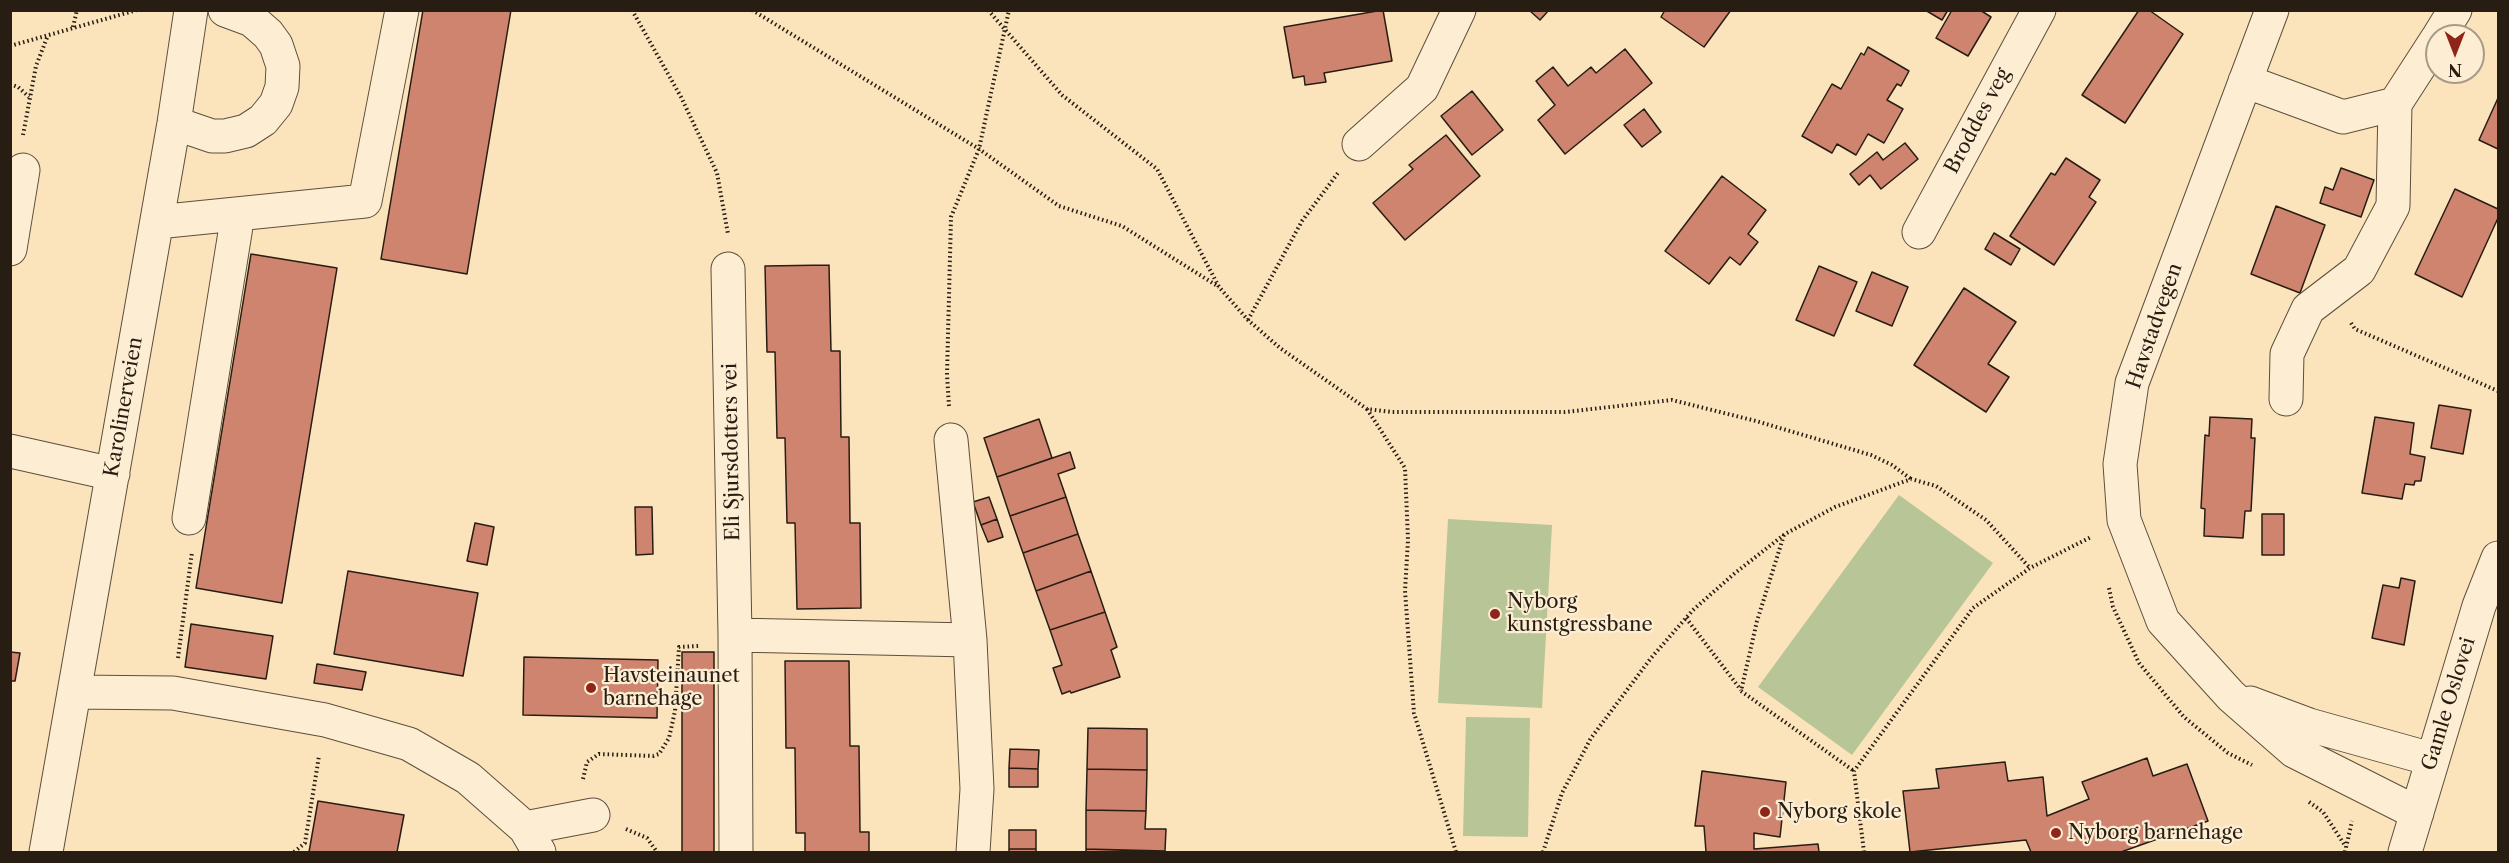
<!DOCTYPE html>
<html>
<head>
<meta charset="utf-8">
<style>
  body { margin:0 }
  #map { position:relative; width:2509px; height:863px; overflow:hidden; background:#fbe4bc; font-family:"Libre Caslon Text",serif }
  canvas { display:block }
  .frame { position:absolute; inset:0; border:12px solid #281d12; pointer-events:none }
  .north { position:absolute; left:2425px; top:24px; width:60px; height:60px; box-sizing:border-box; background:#fcedd3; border:2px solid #a79a86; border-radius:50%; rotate:180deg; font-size:16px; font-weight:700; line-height:24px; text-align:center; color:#281d12 }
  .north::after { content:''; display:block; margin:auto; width:21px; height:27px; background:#8f2418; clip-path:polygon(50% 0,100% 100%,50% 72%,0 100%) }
</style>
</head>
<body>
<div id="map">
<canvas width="2509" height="863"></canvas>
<div class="frame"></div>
<div class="north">N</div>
</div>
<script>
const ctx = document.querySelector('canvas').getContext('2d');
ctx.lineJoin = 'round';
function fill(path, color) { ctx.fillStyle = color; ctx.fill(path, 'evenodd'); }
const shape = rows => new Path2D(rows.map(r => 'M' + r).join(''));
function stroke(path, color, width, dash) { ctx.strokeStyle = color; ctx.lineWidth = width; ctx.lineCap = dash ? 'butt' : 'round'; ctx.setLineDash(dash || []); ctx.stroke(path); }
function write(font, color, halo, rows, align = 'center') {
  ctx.font = font + ' "Libre Caslon Text",serif'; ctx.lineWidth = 4.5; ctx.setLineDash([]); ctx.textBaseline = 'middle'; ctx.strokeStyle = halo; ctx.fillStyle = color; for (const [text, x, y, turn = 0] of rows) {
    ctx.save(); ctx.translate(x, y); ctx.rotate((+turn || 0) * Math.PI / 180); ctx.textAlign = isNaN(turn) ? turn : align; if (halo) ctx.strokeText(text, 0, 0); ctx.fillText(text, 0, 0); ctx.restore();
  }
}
fill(shape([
  [1899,495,1993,563,1852,755,1758,687],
  [1448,519,1552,525,1542,708,1438,703],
  [1466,717,1530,718,1528,837,1463,836]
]), '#b8c596');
const building = shape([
  [423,10,511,10,467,274,381,259,423,10],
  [1383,10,1392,61,1324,73,1326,82,1305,85,1304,76,1293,78,1284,27,1383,10],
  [1529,10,1549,10,1540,20,1529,10],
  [1665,10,1731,10,1704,47,1661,17,1665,10],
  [1925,10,1948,10,1942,20,1925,10],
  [1952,10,1980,10,1991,17,1968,56,1936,38,1952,10],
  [2139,10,2149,10,2183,34,2125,123,2082,95,2139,10],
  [1868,47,1909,71,1901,86,1897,84,1887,100,1903,109,1884,143,1868,134,1856,155,1837,144,1832,153,1802,136,1832,84,1841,89,1861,53,1864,55,1868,47],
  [1625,49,1652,83,1565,154,1538,120,1555,105,1536,81,1553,67,1568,86,1591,67,1596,73,1625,49],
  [1472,91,1503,130,1472,155,1441,116,1472,91],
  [2498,98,2498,149,2479,140,2498,98],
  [1644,109,1661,132,1642,147,1624,125,1644,109],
  [1446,135,1480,176,1405,240,1373,203,1413,169,1409,165,1446,135],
  [1905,143,1918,159,1881,189,1870,175,1859,185,1850,174,1877,152,1883,160,1905,143],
  [2066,158,2100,180,2089,197,2096,202,2054,265,2010,236,2051,173,2055,175,2066,158],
  [2341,168,2374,180,2361,217,2320,203,2325,187,2333,190,2341,168],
  [1722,176,1766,210,1748,234,1758,242,1740,265,1730,257,1709,284,1665,251,1722,176],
  [2455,189,2498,209,2498,218,2462,297,2415,274,2455,189],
  [2276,206,2325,225,2300,293,2251,274,2276,206],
  [1994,233,2020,249,2011,265,1985,249,1994,233],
  [251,254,337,268,282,603,196,588,251,254],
  [829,265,831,351,840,351,841,437,849,437,850,523,860,523,861,608,797,609,795,523,787,523,785,438,777,438,775,352,767,352,765,266,829,265],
  [1819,266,1857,282,1834,336,1796,320,1819,266],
  [1872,272,1908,287,1892,326,1856,311,1872,272],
  [1964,288,2016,322,1988,364,2009,377,1986,412,1914,365,1964,288],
  [2439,405,2471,410,2463,454,2431,448,2439,405],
  [2210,417,2252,419,2251,438,2255,438,2251,511,2245,511,2243,538,2204,536,2205,509,2201,508,2205,435,2209,436,2210,417],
  [2375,417,2414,423,2410,454,2425,457,2421,481,2415,481,2414,485,2405,484,2402,499,2362,493,2375,417],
  [1039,419,1052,458,997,477,984,438,1039,419],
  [1070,452,1075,468,1058,474,1066,497,1010,516,997,477,1070,452],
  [989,497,997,519,981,525,973,502,989,497],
  [1066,497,1078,534,1023,553,1010,516,1066,497],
  [635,507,652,507,653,554,636,555,635,507],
  [2262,514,2284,514,2284,555,2262,555,2262,514],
  [997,519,1003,537,988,542,981,525,997,519],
  [475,523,494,527,487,565,467,561,475,523],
  [1078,534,1091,571,1036,591,1023,553,1078,534],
  [348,571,478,593,463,676,334,654,348,571],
  [1091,571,1105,612,1050,630,1036,591,1091,571],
  [2401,578,2415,581,2404,645,2372,638,2383,585,2399,588,2401,578],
  [1105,612,1117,647,1111,650,1120,677,1071,693,1070,691,1062,694,1053,668,1062,665,1050,630,1105,612],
  [191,624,273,636,266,679,185,667,191,624],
  [10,652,20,653,15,681,10,681,10,652],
  [682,652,714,652,714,852,682,852,682,652],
  [524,657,658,660,657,718,523,715,524,657],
  [785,661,849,661,850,746,859,746,860,832,869,832,869,852,805,852,805,833,796,833,795,748,786,748,785,661],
  [317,664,366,672,362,690,314,683,317,664],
  [1088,728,1147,729,1147,770,1087,769,1088,728],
  [1010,749,1039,750,1038,769,1009,768,1010,749],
  [2147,758,2153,776,2187,764,2208,821,2121,852,2031,852,2026,840,1910,852,1903,791,1939,788,1936,769,2005,762,2008,781,2043,777,2047,816,2089,799,2082,782,2147,758],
  [1009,768,1038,769,1038,787,1009,787,1009,768],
  [1087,769,1147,770,1146,811,1086,810,1087,769],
  [1702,771,1786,782,1780,837,1754,833,1754,849,1818,844,1819,852,1706,852,1704,826,1695,826,1702,771],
  [318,801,404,815,397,852,309,852,318,801],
  [1086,810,1146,811,1145,829,1166,829,1165,851,1086,849,1086,810],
  [1009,830,1036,830,1036,849,1009,849,1009,830],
  [1009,849,1036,849,1036,852,1009,852,1009,849],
  [1086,849,1145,851,1145,852,1086,852,1086,849]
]);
fill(building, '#cf846f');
stroke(building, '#281d12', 1.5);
const minor = shape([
  [2272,10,2132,383,2120,464,2124,520,2163,621,2231,696,2294,751,2417,813],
  [2439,36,2455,10],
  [2245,81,2343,117,2395,104,2437,39],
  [174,123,212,136,225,136,246,131,263,120,276,104,282,87,283,66,276,45,268,34,252,20,225,10],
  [1359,144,1422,88,1459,10],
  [157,222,365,201,402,10],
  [1919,232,2039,10],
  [10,249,23,170],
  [728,269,735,635,736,852],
  [2286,399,2287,354,2308,309,2359,270,2393,206,2395,104],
  [951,440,970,640,977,789,973,852],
  [10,451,113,474],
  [189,518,238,214],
  [735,635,970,640],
  [75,692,173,693,325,720,409,744,468,778,525,828,539,852],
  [2250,703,2309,725,2431,759],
  [525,828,593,815],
  [46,852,174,123,191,10],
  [2405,852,2479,606,2498,558]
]);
stroke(minor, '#5d4f3c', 35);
stroke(shape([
  [632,10,681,97,717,173,728,234],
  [752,10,979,149,1059,206,1122,226,1219,287],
  [988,10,1062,95,1157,169,1219,287,1248,320,1280,348,1367,409,1392,412,1565,412,1672,400,1756,421,1871,455,1892,465,1911,479],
  [73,27,77,10],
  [10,46,137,10],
  [10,84,18,87,29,97],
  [23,135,36,66,48,35],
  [1248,320,1302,221,1338,173],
  [2351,323,2355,329,2498,391],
  [949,406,947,375,951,217,979,149,1009,10],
  [1367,409,1405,468,1408,540,1405,591,1414,713,1456,852],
  [1784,535,1757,621,1741,691,1854,771],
  [2109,588,2113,607,2139,663,2184,717,2228,753,2252,765],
  [1686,618,1741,690],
  [178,658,192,552],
  [583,779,587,762,599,754,653,756,659,754,669,738,675,711,679,647,699,646],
  [2309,802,2323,812,2346,847],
  [626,829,647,838,657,852],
  [294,852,305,843,319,756],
  [1543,852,1562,793,1591,738,1651,658,1693,610,1735,573,1785,534,1835,507,1911,479,1936,486,1986,520,2030,568],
  [1864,852,1854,771,1973,608,2030,568,2091,537],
  [2345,852,2352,821]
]), '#281d12', 4, [1.5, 3]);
stroke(minor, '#fcedd3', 33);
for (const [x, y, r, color] of [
  [1495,614,6,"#8f2418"],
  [591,688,6,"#8f2418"],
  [1765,812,6,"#8f2418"],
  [2056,833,6,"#8f2418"]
]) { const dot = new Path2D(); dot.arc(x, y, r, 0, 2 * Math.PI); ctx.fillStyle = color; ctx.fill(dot); stroke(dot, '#fcedd3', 2); }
write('20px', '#281d12', '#fcedd3', [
  ["Broddes veg",1978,121,-62],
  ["Havstadvegen",2155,326,-71],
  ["Karolinerveien",124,407,-80],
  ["Eli Sjursdotters vei",732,452,-91],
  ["Gamle Oslovei",2449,704,-73]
]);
write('20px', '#281d12', '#fcedd3', [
  ["Nyborg",1507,602],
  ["kunstgressbane",1507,625],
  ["Havsteinaunet",603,676],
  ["barnehage",603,699],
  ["Nyborg skole",1777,812],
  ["Nyborg barnehage",2068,833]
], 'left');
</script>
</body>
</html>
